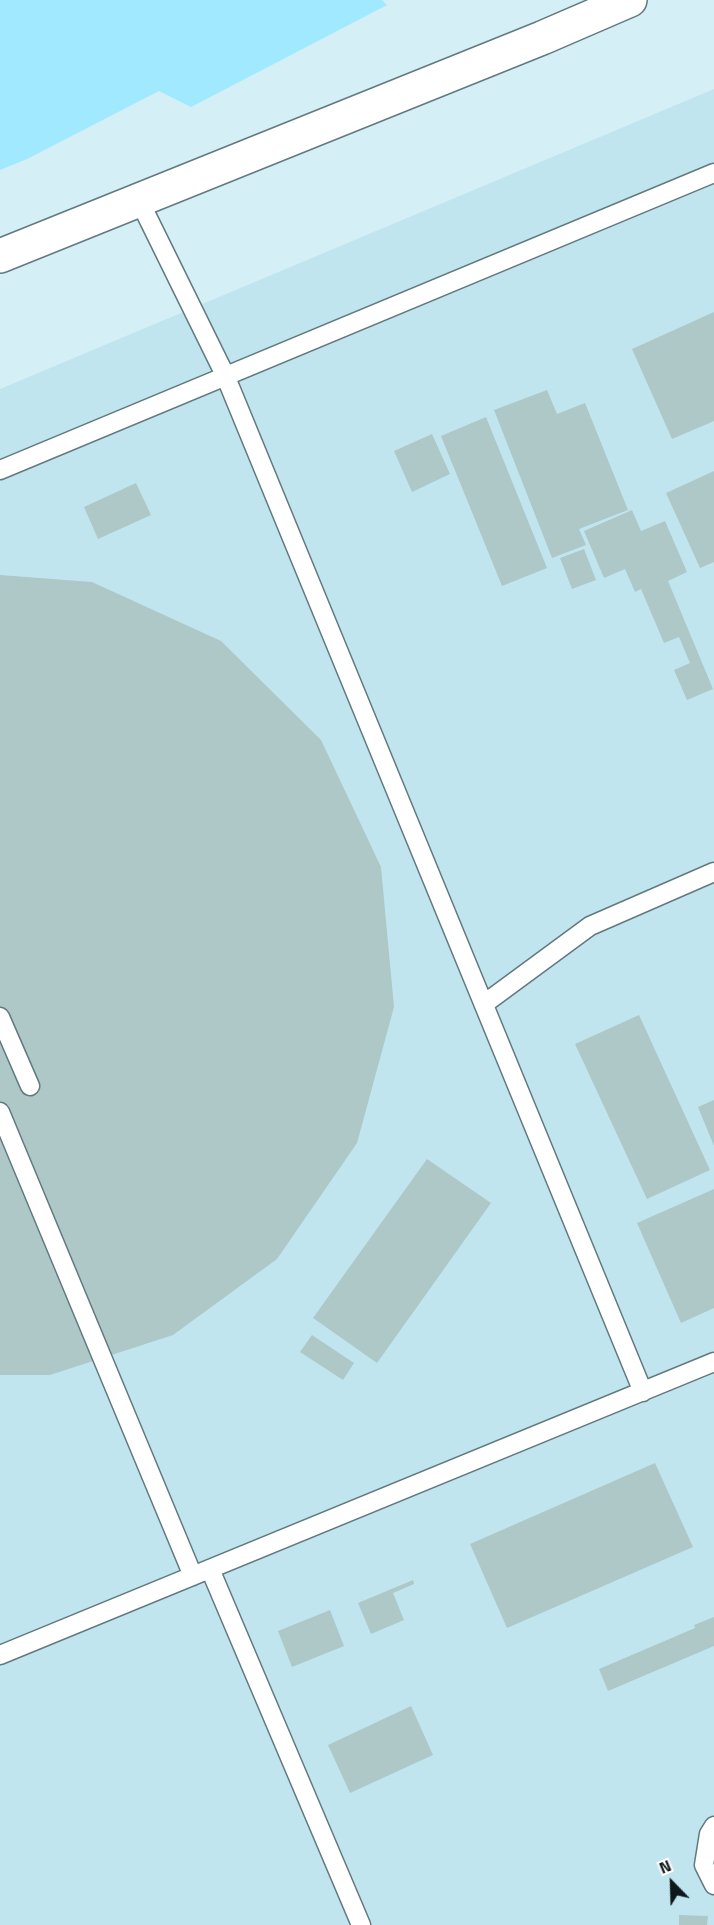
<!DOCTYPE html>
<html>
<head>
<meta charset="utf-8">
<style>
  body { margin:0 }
  #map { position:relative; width:714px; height:1925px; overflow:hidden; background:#d4eff6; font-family:"Titillium Web",sans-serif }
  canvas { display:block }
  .north { position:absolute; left:642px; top:1853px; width:60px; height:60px; -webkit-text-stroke:4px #fff; paint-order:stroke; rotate:337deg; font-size:16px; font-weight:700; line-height:24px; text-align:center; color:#0f181b }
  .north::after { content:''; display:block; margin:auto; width:21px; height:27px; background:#0f181b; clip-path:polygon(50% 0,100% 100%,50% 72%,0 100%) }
</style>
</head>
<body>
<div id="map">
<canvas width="714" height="1925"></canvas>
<div class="north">N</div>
</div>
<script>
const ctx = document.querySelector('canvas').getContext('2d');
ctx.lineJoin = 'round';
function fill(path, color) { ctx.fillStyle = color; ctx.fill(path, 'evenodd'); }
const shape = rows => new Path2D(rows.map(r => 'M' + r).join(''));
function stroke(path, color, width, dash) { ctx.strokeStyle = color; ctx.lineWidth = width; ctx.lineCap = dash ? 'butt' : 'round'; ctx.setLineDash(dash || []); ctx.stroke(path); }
fill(shape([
  [714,89,714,1925,0,1925,0,389]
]), '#c1e5ef');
fill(shape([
  [0,0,382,0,387,5,191,107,159,91,27,159,0,170]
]), '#a0e9fe');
fill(shape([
  [714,312,714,421,672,439,632,349],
  [547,390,557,414,585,403,628,510,579,529,586,545,552,558,494,410],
  [486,417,547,568,502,586,441,436],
  [432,434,450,474,412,492,394,451],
  [714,471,714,562,700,568,666,493],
  [136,483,151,515,98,539,84,507],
  [632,510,641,531,665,521,687,572,668,581,713,689,687,700,674,670,690,663,679,637,664,643,641,589,635,592,625,569,604,578,584,531],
  [584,549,596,580,572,589,560,558],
  [0,575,92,582,221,641,321,740,381,867,394,1007,357,1143,277,1259,173,1335,50,1375,0,1375],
  [639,1015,710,1170,647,1199,575,1044],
  [714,1100,714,1146,698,1107],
  [427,1159,491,1203,377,1363,313,1318],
  [714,1189,714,1308,681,1323,637,1223],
  [312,1335,354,1363,343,1380,300,1352],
  [655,1463,693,1547,507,1628,470,1544],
  [413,1580,414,1584,393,1593,404,1620,371,1634,358,1603],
  [330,1610,344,1646,292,1667,278,1631],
  [714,1617,714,1646,608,1691,599,1669,695,1628,694,1625],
  [411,1706,433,1755,350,1793,328,1745],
  [679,1915,708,1916,707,1925,679,1925]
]), '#adc8c7');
const lane = shape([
  [139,200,225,375,643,1392],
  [0,470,714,173],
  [484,1004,590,926,714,872],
  [0,1017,30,1086],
  [0,1112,193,1576],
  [210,1569,361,1925],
  [0,1655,714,1362],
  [714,1826,709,1834,704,1865,714,1885]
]);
const street = shape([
  [0,256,542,38,630,0]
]);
stroke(lane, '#61797f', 21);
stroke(street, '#61797f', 36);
stroke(lane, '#fff', 18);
stroke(street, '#fff', 33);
</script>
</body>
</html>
